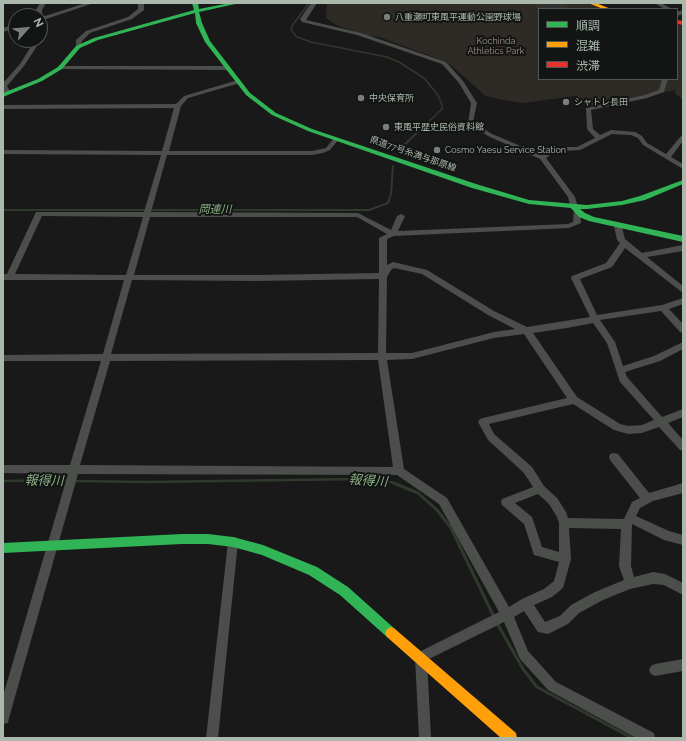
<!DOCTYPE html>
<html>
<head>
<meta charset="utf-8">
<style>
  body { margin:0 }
  #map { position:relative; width:686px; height:741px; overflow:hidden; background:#191919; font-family:Raleway,"Noto Sans JP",sans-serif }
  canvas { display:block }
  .frame { position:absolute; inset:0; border:4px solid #abb8ac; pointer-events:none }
  .legend { position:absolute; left:538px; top:8px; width:140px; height:72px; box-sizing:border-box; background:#131514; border:1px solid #505651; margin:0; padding:5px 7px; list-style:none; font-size:12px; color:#abb8ac }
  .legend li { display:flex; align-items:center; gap:8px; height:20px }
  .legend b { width:20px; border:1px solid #505651 }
  .north { position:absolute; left:8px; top:8px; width:40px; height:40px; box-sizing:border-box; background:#131514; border:1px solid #505651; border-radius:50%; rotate:63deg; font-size:11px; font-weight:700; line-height:16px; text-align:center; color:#abb8ac }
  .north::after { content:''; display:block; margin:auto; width:14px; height:18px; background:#788079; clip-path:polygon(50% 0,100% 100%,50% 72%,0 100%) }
</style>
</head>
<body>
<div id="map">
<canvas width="686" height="741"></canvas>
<div class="frame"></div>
<ul class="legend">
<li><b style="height:5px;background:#30b455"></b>順調</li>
<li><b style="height:5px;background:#ff9f0a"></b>混雑</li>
<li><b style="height:5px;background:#e5322d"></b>渋滞</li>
</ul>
<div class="north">N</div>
</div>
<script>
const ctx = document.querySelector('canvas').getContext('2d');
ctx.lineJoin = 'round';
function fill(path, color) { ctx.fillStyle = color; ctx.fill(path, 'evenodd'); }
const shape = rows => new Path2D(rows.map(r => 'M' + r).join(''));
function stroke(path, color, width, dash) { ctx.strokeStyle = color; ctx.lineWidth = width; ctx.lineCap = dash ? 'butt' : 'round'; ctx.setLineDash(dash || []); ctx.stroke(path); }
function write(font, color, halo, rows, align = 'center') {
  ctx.font = font + ' Raleway,"Noto Sans JP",sans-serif'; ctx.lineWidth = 4; ctx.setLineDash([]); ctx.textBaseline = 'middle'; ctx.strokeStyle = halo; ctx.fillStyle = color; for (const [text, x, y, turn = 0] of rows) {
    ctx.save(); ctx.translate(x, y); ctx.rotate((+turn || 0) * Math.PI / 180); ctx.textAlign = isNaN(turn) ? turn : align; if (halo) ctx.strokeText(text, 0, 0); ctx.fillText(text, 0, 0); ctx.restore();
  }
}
fill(shape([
  [327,3,586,3,602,9,539,9,539,79,677,79,677,25,683,25,683,100,675,93,676,90,594,106,575,96,523,103,503,100,486,96,447,62,379,37,364,35,336,25,326,18]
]), '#2e2a26');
stroke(shape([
  [309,3,292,26,291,30,297,37,311,42,387,57,399,62,424,78,438,95,442,105,442,109,425,125]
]), '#2f3a2d', 1.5);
stroke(shape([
  [401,148,426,124],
  [3,210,369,210,388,203,391,194,393,166]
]), '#2f3a2d', 2);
stroke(shape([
  [3,481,69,480],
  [74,481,146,482,361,479,391,482,399,485]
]), '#2f3a2d', 2.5);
stroke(shape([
  [396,484,418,493,437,510,451,528,494,617],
  [497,623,523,669,537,687,632,738]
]), '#2f3a2d', 3);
fill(shape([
  [534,3,565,3,569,9,537,9]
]), '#313331');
fill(shape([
  [40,3,46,3,42,10,42,17,86,3,94,3,43,20,43,35,40,37,40,16,37,16,36,10,40,3],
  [138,3,144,3,144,10,132,19,90,33,82,41,80,48,76,48,76,40,86,31,128,17,138,9,138,3],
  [311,3,317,3,306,20,361,33,446,62,463,81,477,103,473,122,492,134,542,155,551,150,564,147,577,147,595,138,587,129,586,108,645,95,659,90,662,79,668,79,664,92,647,98,591,110,593,129,600,135,611,130,635,132,642,136,647,143,666,154,681,136,683,135,683,141,671,157,683,164,683,169,643,145,638,138,631,135,612,134,580,150,564,151,553,153,546,158,575,197,578,207,574,209,571,209,568,197,540,159,488,136,468,124,471,103,459,83,442,64,357,35,302,22,300,19,311,3],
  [654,3,661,3,672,9,665,9,654,3],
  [683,10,683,14,677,16,677,12,683,10],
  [16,24,16,28,3,32,3,28,16,24],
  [40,39,41,40,24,66,7,86,11,93,6,94,3,89,3,83,20,64,35,40,40,39],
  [60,66,228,66,231,68,228,70,58,69,58,67,60,66],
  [238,80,241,82,240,83,188,98,181,106,169,151,312,151,326,148,334,138,339,139,330,150,323,153,312,155,167,155,151,212,358,213,391,230,397,216,401,214,405,216,398,231,568,224,573,222,574,209,580,209,581,223,569,228,394,236,387,239,387,265,393,262,427,270,494,311,527,327,590,317,571,278,572,276,606,263,620,243,617,240,614,226,615,224,621,224,625,239,642,253,683,245,683,251,647,257,683,286,683,293,625,248,612,267,580,279,597,315,662,305,683,298,683,304,669,309,683,324,683,333,680,332,661,311,600,320,615,342,623,366,654,356,683,342,683,349,660,361,625,372,627,377,662,417,683,409,683,417,668,423,683,440,683,451,680,450,659,427,642,433,628,434,614,430,573,404,489,424,494,434,532,467,544,486,557,498,566,512,568,518,624,519,632,502,640,498,610,460,609,457,610,454,614,453,618,454,649,493,683,483,683,493,653,501,640,508,636,516,669,531,683,535,683,545,664,540,632,524,631,566,634,577,653,572,665,574,683,583,683,595,664,585,653,584,630,589,603,600,579,613,568,624,548,634,538,632,524,611,514,617,528,651,556,682,654,733,655,738,636,738,548,690,520,659,504,622,427,660,431,738,419,738,415,657,417,653,499,612,439,504,397,475,78,474,9,718,8,723,3,724,3,696,68,474,3,473,3,465,70,465,101,361,3,361,3,355,103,354,124,280,3,280,3,274,7,274,36,212,144,212,161,155,3,154,3,150,162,151,174,108,3,109,3,105,176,104,184,96,238,80],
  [42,216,143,217,126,275,15,274,42,216],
  [150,217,357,217,387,234,379,238,379,273,256,275,134,275,150,217],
  [394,268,422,274,488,315,515,329,494,332,412,353,386,353,387,277,391,270,394,268],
  [379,279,378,353,111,354,132,280,256,281,379,279],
  [593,323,607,343,620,382,654,420,642,425,628,426,620,424,577,397,533,333,567,328,593,323],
  [524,334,567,398,483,418,480,419,478,422,488,440,524,473,533,487,502,499,501,502,502,505,524,524,534,555,559,562,554,581,544,589,522,599,509,607,447,498,404,469,387,360,412,359,494,338,524,334],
  [378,360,393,467,80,465,110,361,378,360],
  [538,494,549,504,557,517,559,523,559,552,542,547,532,517,515,503,538,494],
  [569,528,621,529,619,566,624,580,595,592,571,605,560,616,545,622,534,605,552,597,563,588,571,559,569,528],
  [233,537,237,538,238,542,218,738,206,738,228,542,229,538,233,537],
  [683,659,683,671,655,676,651,674,649,670,651,666,655,664,683,659]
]), '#4b4e4b');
fill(shape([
  [192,3,198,3,199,9,230,3,240,3,199,12,202,23,210,41,250,93,276,113,312,129,476,184,529,200,587,205,622,201,640,196,683,180,683,184,645,200,622,205,587,209,580,209,585,213,594,217,683,236,683,242,589,221,579,217,571,208,529,204,472,188,308,131,272,115,246,95,205,42,196,23,195,13,98,40,80,48,62,69,42,81,3,97,3,93,38,79,58,67,76,46,94,38,194,10,192,3],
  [182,534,208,534,233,537,263,545,317,567,348,587,395,629,397,633,395,637,391,639,387,637,340,595,309,575,262,555,233,547,208,544,182,544,3,553,3,543,182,534]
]), '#30b455');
fill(shape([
  [588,3,596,3,611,9,603,9,588,3],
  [391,627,395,629,516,733,517,738,501,738,387,637,385,633,387,629,391,627]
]), '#ff9f0a');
fill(shape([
  [677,20,683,21,683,25,677,24,677,20]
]), '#e5322d');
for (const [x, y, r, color] of [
  [387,17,4,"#788079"],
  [361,98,4,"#788079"],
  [566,102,4,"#788079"],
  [386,127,4,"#788079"],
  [437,150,4,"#788079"]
]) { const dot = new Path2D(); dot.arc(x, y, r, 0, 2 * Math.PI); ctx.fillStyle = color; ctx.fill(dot); stroke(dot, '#131514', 1.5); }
write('9px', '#abb8ac', '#131514', [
  ["八重瀬町東風平運動公園野球場",395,17],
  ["中央保育所",369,98],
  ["シャトレ長田",574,102],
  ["東風平歴史民俗資料館",394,127],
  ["Cosmo Yaesu Service Station",445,150]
], 'left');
write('9px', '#a29183', '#131514', [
  ["Kochinda",496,41],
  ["Athletics Park",496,51]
]);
write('9px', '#abb8ac', '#131514', [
  ["県道77号糸満与那原線",413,154,19]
]);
write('italic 11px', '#8bb185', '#131514', [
  ["岡連川",215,210]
]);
write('italic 13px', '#8bb185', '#131514', [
  ["報得川",44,481,1],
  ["報得川",368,481,4]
]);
</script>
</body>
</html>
